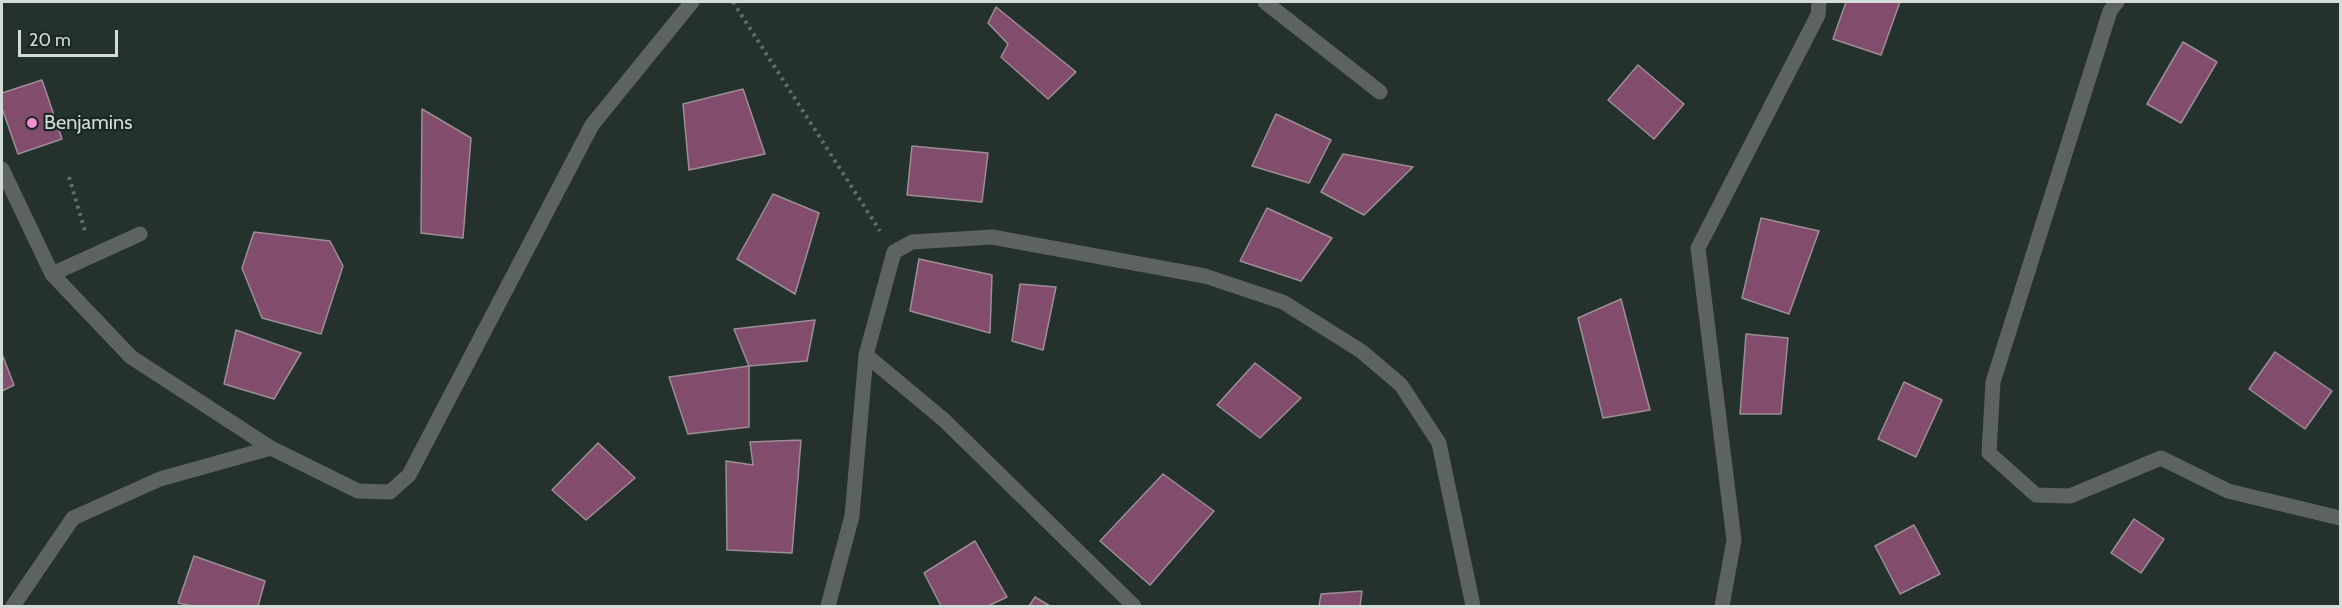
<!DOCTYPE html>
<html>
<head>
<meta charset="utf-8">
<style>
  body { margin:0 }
  #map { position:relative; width:2342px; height:608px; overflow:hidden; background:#24312c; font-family:Cabin,sans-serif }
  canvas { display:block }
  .frame { position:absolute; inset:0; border:3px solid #d3dbd8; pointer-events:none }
  .scale { position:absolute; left:18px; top:30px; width:100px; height:27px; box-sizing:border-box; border:3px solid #d3dbd8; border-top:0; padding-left:8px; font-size:18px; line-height:21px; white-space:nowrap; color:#d3dbd8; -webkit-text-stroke:4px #1a2723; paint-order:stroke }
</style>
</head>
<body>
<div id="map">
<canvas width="2342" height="608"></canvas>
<div class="frame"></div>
<div class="scale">20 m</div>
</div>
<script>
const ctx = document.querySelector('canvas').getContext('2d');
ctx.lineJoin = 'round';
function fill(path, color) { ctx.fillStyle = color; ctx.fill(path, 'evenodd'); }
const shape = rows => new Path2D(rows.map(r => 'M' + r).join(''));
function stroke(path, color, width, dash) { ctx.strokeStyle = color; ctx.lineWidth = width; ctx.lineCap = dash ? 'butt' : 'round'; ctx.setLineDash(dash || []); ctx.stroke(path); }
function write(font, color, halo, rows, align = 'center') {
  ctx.font = font + ' Cabin,sans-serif'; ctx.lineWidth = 4.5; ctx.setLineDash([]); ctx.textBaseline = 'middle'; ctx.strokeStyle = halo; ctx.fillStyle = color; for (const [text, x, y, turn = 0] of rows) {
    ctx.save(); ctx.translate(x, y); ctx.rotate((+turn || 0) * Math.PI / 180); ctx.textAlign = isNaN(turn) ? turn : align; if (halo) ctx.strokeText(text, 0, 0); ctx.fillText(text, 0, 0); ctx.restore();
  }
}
const building = shape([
  [1846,2,1900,2,1881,55,1833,39,1846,2],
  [996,7,1076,72,1048,99,1001,57,1008,44,988,23,996,7],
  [2183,42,2217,62,2181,123,2147,104,2183,42],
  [1638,65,1684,104,1654,139,1608,100,1638,65],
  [42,80,62,139,18,154,2,108,2,93,42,80],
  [743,89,765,154,689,170,683,104,743,89],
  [422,109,471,138,463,238,421,233,422,109],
  [1276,114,1331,140,1309,183,1252,166,1276,114],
  [912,146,988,153,982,202,907,195,912,146],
  [1343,154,1413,167,1364,215,1321,192,1343,154],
  [773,194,819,213,795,294,737,259,773,194],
  [1267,208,1332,238,1301,281,1240,261,1267,208],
  [1761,218,1819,231,1789,314,1742,298,1761,218],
  [254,232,330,241,343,266,321,334,262,318,242,268,254,232],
  [919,259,992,275,990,333,910,311,919,259],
  [1020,284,1056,287,1043,350,1012,341,1020,284],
  [1621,299,1650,410,1603,418,1578,318,1621,299],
  [815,320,807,361,749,366,734,329,815,320],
  [236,330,301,353,274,399,224,384,236,330],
  [1746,334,1788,338,1781,414,1740,414,1746,334],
  [2275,352,2332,391,2305,429,2249,389,2275,352],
  [2,354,14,385,2,391,2,354],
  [1255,363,1301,398,1260,438,1217,405,1255,363],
  [749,366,749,427,688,434,669,377,749,366],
  [1904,382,1942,400,1916,457,1878,439,1904,382],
  [801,440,792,553,727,550,726,461,753,465,750,442,801,440],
  [598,443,635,478,586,520,552,490,598,443],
  [1163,474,1214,511,1150,585,1100,541,1163,474],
  [2134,519,2164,539,2141,573,2111,553,2134,519],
  [1914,525,1940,574,1900,594,1875,546,1914,525],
  [975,541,1007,597,988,606,941,606,924,573,975,541],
  [194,556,265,581,258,606,193,606,178,603,194,556],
  [1362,591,1360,606,1319,606,1321,594,1362,591],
  [1035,597,1050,606,1029,606,1035,597]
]);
fill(building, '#824c6d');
stroke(building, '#9c8e96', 1.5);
stroke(shape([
  [733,2,880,231],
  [69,177,85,231]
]), '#616c68', 4, [3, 4.5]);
stroke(shape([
  [1265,2,1380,92],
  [2117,2,2110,11,1993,382,1989,453,2036,495,2070,496,2161,458,2228,491,2340,518],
  [2,169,52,274,131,357,271,448,160,479,73,518,13,606],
  [52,274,140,234],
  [866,355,944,420,1134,606],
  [271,448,358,491,390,492,409,475,592,125,692,2],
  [828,606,852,516,866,355,894,252,912,242,992,237,1205,276,1283,302,1361,351,1401,385,1439,443,1473,606],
  [1722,606,1734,540,1698,248,1818,15,1819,2]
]), '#5d6361', 15);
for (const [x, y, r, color] of [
  [32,123,6,"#f690d0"]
]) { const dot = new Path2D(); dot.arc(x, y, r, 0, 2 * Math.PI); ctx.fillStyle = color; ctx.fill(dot); stroke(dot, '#1a2723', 2); }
write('20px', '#d3dbd8', '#1a2723', [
  ["Benjamins",44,123]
], 'left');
</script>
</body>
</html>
